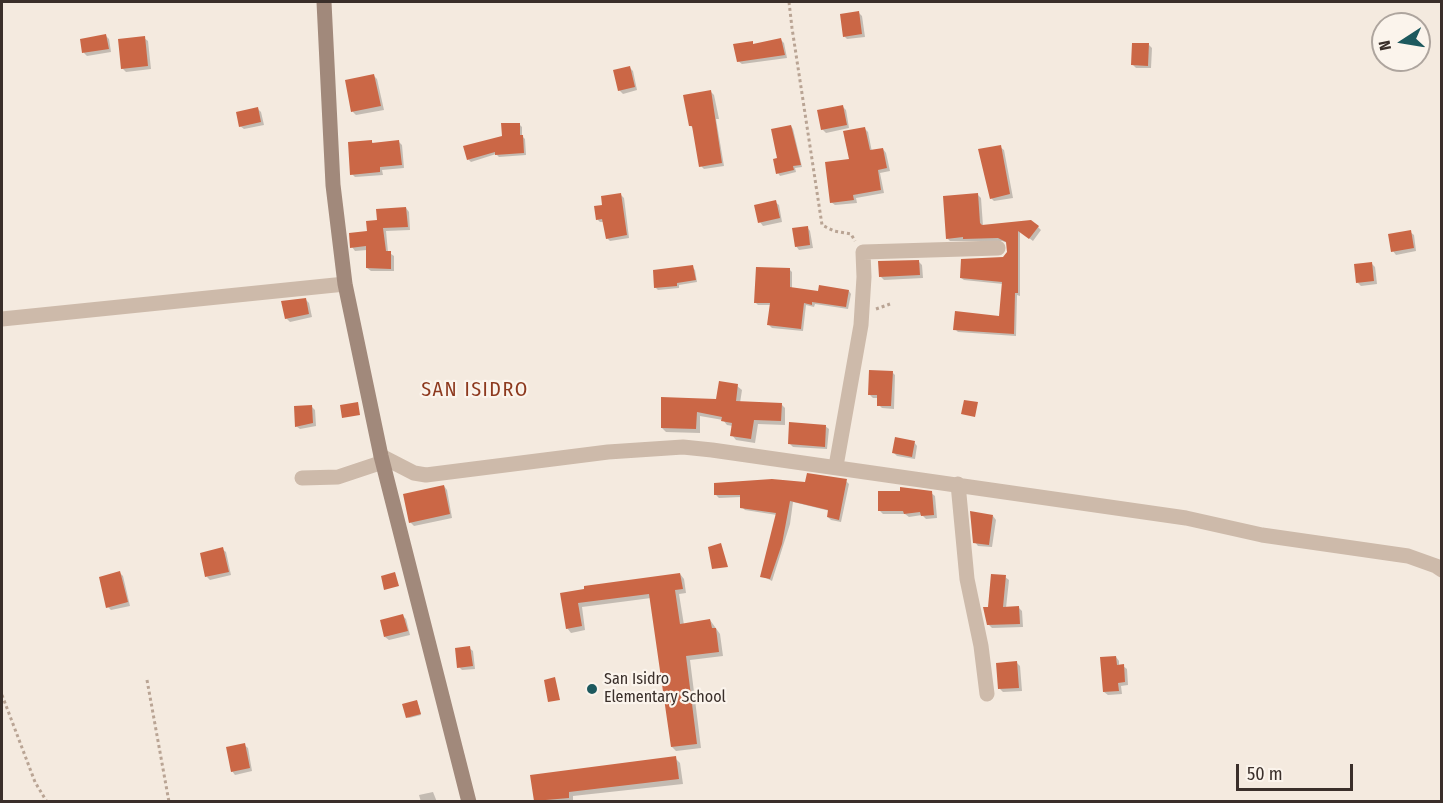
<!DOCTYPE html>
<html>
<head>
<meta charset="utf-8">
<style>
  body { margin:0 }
  #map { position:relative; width:1443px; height:803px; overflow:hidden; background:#f4eadf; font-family:"Fira Sans Condensed",sans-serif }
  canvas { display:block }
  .frame { position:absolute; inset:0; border:3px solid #3a2f2a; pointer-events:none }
  .north { position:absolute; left:1371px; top:12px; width:60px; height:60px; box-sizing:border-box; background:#fbf4ec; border:2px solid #aea59e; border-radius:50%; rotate:258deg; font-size:16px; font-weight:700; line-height:24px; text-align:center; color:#3a2f2a }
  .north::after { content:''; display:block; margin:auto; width:21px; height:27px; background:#1d595e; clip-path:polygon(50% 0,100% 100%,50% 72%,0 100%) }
  .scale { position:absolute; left:1236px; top:764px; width:117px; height:27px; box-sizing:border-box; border:3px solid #3a2f2a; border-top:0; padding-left:8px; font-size:18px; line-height:21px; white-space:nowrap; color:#3a2f2a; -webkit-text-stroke:4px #fbf4ec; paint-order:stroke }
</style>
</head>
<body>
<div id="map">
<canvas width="1443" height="803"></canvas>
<div class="frame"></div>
<div class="north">N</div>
<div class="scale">50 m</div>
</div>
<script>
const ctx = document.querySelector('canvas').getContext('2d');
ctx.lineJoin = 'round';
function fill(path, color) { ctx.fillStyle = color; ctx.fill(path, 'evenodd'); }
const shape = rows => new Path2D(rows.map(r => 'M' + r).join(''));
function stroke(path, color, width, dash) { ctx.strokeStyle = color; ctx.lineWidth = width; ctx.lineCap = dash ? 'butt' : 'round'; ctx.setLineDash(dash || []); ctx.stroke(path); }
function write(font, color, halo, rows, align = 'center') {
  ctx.font = font + ' "Fira Sans Condensed",sans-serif'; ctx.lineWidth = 4.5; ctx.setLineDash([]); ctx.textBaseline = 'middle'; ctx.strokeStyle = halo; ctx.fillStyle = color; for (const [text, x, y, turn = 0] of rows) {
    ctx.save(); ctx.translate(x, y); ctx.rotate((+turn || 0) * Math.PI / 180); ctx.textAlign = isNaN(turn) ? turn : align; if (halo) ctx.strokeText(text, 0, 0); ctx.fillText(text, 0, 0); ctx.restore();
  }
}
fill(shape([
  [859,13,862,16,865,37,847,39,844,36],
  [106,36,109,39,111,52,87,56,84,53,82,40],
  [144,38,148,41,151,69,126,72,122,68],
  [781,40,784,43,787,58,742,64,738,61,752,43,755,45],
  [1149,45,1152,48,1151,68,1136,68,1132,64],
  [630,68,633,71,637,90,623,94,619,90],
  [374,76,377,79,384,110,356,115,353,112,347,82],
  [710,91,714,95,719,119,716,119,724,166,704,169,701,166,695,130,691,126],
  [843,107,846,110,849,128,826,133,822,129],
  [258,109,261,112,264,125,244,129,240,126],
  [519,124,522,127,522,136,525,139,526,155,499,157,496,154,471,162,468,159,503,137],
  [791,126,793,129,802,167,795,168,796,172,780,176,778,173,779,159],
  [864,128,868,132,872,152,883,149,886,153,890,171,880,173,884,193,856,198,857,203,835,205,831,202],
  [371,141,374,144,399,142,402,145,404,168,382,170,383,175,355,177,352,174],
  [1000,147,1004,150,1013,198,994,201,991,198],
  [621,195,624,198,629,238,610,241,607,238,604,222,600,222,597,219,604,206],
  [978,195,981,198,983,226,1038,227,1041,230,1033,241,1020,231,1020,296,1017,295,1016,336,958,332,955,329,1000,317,1003,284,964,280,961,278,1003,258,1008,253,1008,243,1002,241,950,241,947,238],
  [775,202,779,205,782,222,763,226,760,222],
  [406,208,409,212,410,230,386,231,388,252,394,256,394,271,371,271,367,268,367,250,355,251,352,247,369,233,378,221],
  [807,227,810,231,813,248,799,250,796,246],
  [1410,232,1414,235,1416,251,1396,255,1393,251],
  [919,262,922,265,923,278,884,280,880,276],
  [1372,264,1375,267,1377,284,1361,286,1358,283],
  [692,267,695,270,697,282,679,285,679,288,658,290,655,287],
  [789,269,792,272,792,289,819,293,849,291,851,294,848,309,815,304,814,307,806,305,803,331,772,328,769,325,771,305,758,305,755,302],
  [305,299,309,303,312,317,290,322,286,318],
  [892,372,895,375,894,409,882,408,879,405,879,398,873,398,870,395],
  [737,386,742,390,740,403,781,404,785,408,785,425,758,424,755,443,736,440,732,435,733,426,727,425,723,420,700,416,700,433,666,432,662,428,717,401],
  [312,407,315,410,316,426,300,429,296,426],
  [825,426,829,429,827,449,793,447,789,443],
  [914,442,917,446,915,459,897,456,894,453],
  [846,481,849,484,841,522,831,520,828,517,830,511,793,502,790,524,772,581,762,576,777,515,745,510,742,507,741,497,719,498,716,495],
  [444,486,447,490,452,518,414,526,410,522],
  [931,493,935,496,937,518,926,519,922,515,909,517,905,514,883,514,880,511],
  [993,516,996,520,992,547,978,546,975,542],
  [222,549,226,552,231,575,210,580,207,577],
  [120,573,123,576,130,606,111,610,108,607],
  [680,574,684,579,686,593,679,594,684,625,710,620,720,634,723,656,690,660,701,748,676,751,672,747,651,598,582,607,585,630,571,633,567,628,562,595],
  [1005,577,1009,580,1006,608,1019,608,1022,611,1023,627,992,628,988,624,990,609],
  [403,616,406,619,410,635,389,640,385,637],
  [469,648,473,651,475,669,462,670,459,667],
  [1116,657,1119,661,1119,666,1123,666,1127,669,1128,685,1121,686,1122,694,1108,695,1104,692],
  [1017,663,1020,666,1022,691,1003,692,1000,689],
  [417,701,421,715,409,718,407,717],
  [244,745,248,748,252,771,235,775,232,771],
  [675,758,680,763,683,784,573,796,573,802,536,802,532,776],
  [433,792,437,802,421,802,419,795]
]), '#0003');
fill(shape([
  [859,11,862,34,843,37,840,14],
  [106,34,109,49,82,53,80,39],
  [145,36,148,66,121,69,118,39],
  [781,38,785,55,737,62,733,44,753,41,753,44],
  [1132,43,1149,43,1148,66,1131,65],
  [630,66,635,87,618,91,613,70],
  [374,74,381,106,351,112,345,80],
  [711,90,722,163,699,167,692,126,689,126,683,95],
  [843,105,847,125,821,130,817,110],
  [258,107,261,122,239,127,236,112],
  [501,123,520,123,520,135,523,135,524,153,495,155,495,152,467,160,463,146,502,136],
  [791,125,801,165,793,166,794,170,776,174,773,159,777,158,771,129],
  [865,127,870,150,883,148,887,168,878,170,881,190,853,195,854,200,830,203,825,162,849,159,843,131],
  [372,140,372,143,399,140,402,165,380,167,380,172,350,175,348,142],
  [1001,145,1010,194,990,199,978,149],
  [621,193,627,235,606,239,602,219,596,220,594,206,602,205,601,196],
  [978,193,980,223,982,225,1031,220,1039,226,1029,239,1018,231,1018,293,1015,293,1014,334,953,330,955,311,999,316,1002,282,960,278,961,259,1003,257,1007,252,1006,242,998,238,963,239,963,237,946,239,943,196],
  [776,200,780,218,758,223,754,205],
  [406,207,408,227,383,228,386,251,391,251,391,269,366,268,366,246,350,248,349,233,367,231,366,221,377,220,376,209],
  [808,226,810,245,795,247,792,228],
  [1411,230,1414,248,1391,252,1388,234],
  [919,260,920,275,879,277,878,261],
  [1372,262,1374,281,1356,283,1354,264],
  [693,265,696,280,677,283,677,286,654,288,653,270],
  [756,267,790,268,790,287,818,291,819,285,849,290,846,307,812,302,812,305,804,303,801,329,767,325,770,303,754,303],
  [306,298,309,314,285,319,281,301],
  [869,370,893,371,891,406,877,406,877,395,868,395],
  [719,381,738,384,736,401,782,403,781,421,754,420,751,439,730,436,732,423,721,421,722,417,697,412,696,429,661,428,661,397,716,399],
  [964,400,978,402,975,417,961,414],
  [358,402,360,415,342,418,340,405],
  [312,405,313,423,295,427,294,406],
  [789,422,826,425,825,447,788,444],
  [895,437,915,441,912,457,892,453],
  [807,473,847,479,839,520,827,517,828,510,790,501,782,544,770,579,760,577,776,513,740,508,740,495,714,495,714,483,772,479,805,482],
  [444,485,450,514,409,523,403,494],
  [900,487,932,491,934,515,921,516,920,512,904,514,903,511,878,511,878,491,900,491],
  [970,511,993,515,989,545,973,543],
  [721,543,728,567,712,569,708,547],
  [223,547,229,572,205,577,200,553],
  [120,571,128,602,106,608,99,577],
  [395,572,399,586,384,590,381,576],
  [680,573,683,589,675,590,680,624,710,619,712,628,716,628,719,652,686,656,697,744,671,747,649,594,578,603,582,626,566,629,560,593,584,589,584,586],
  [991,574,1006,575,1003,607,1019,606,1020,624,987,625,983,607,988,607],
  [403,614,408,631,384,637,380,620],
  [470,646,473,666,457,668,455,648],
  [1116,656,1117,665,1124,664,1125,682,1118,683,1119,691,1103,692,1100,657],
  [1017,661,1019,688,998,689,996,663],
  [555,677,560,700,548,702,544,680],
  [417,700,421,714,406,718,402,704],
  [245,743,250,768,231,772,226,747],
  [676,756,679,779,569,792,569,798,534,801,530,775]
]), '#cb6746');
stroke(shape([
  [789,2,792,28,822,225,834,231,851,234,855,241],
  [876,309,890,304],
  [147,680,169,802],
  [2,695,35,782,47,802]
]), '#b9a494', 3, [3, 3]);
stroke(shape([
  [2,319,345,284],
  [381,456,414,473,426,475,608,452,683,447,712,450,1186,518,1262,535,1408,556,1436,566,1442,570],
  [836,466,861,325,864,277,863,252,998,248],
  [302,478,338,477,383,462],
  [958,484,967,579,981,646,987,694]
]), '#cdbaaa', 15);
stroke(shape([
  [324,2,333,185,345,284,381,456,469,802]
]), '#a1897b', 15);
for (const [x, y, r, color] of [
  [592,689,6,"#1d595e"]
]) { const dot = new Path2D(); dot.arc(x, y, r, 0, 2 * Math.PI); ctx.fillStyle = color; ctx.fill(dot); stroke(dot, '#fbf4ec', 2); }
write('16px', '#3a2f2a', '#fbf4ec', [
  ["San Isidro",604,680],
  ["Elementary School",604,698]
], 'left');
ctx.letterSpacing = '1.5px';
write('20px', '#8d3a1f', '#fbf4ec', [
  ["SAN ISIDRO",475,390]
]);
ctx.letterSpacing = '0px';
</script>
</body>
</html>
